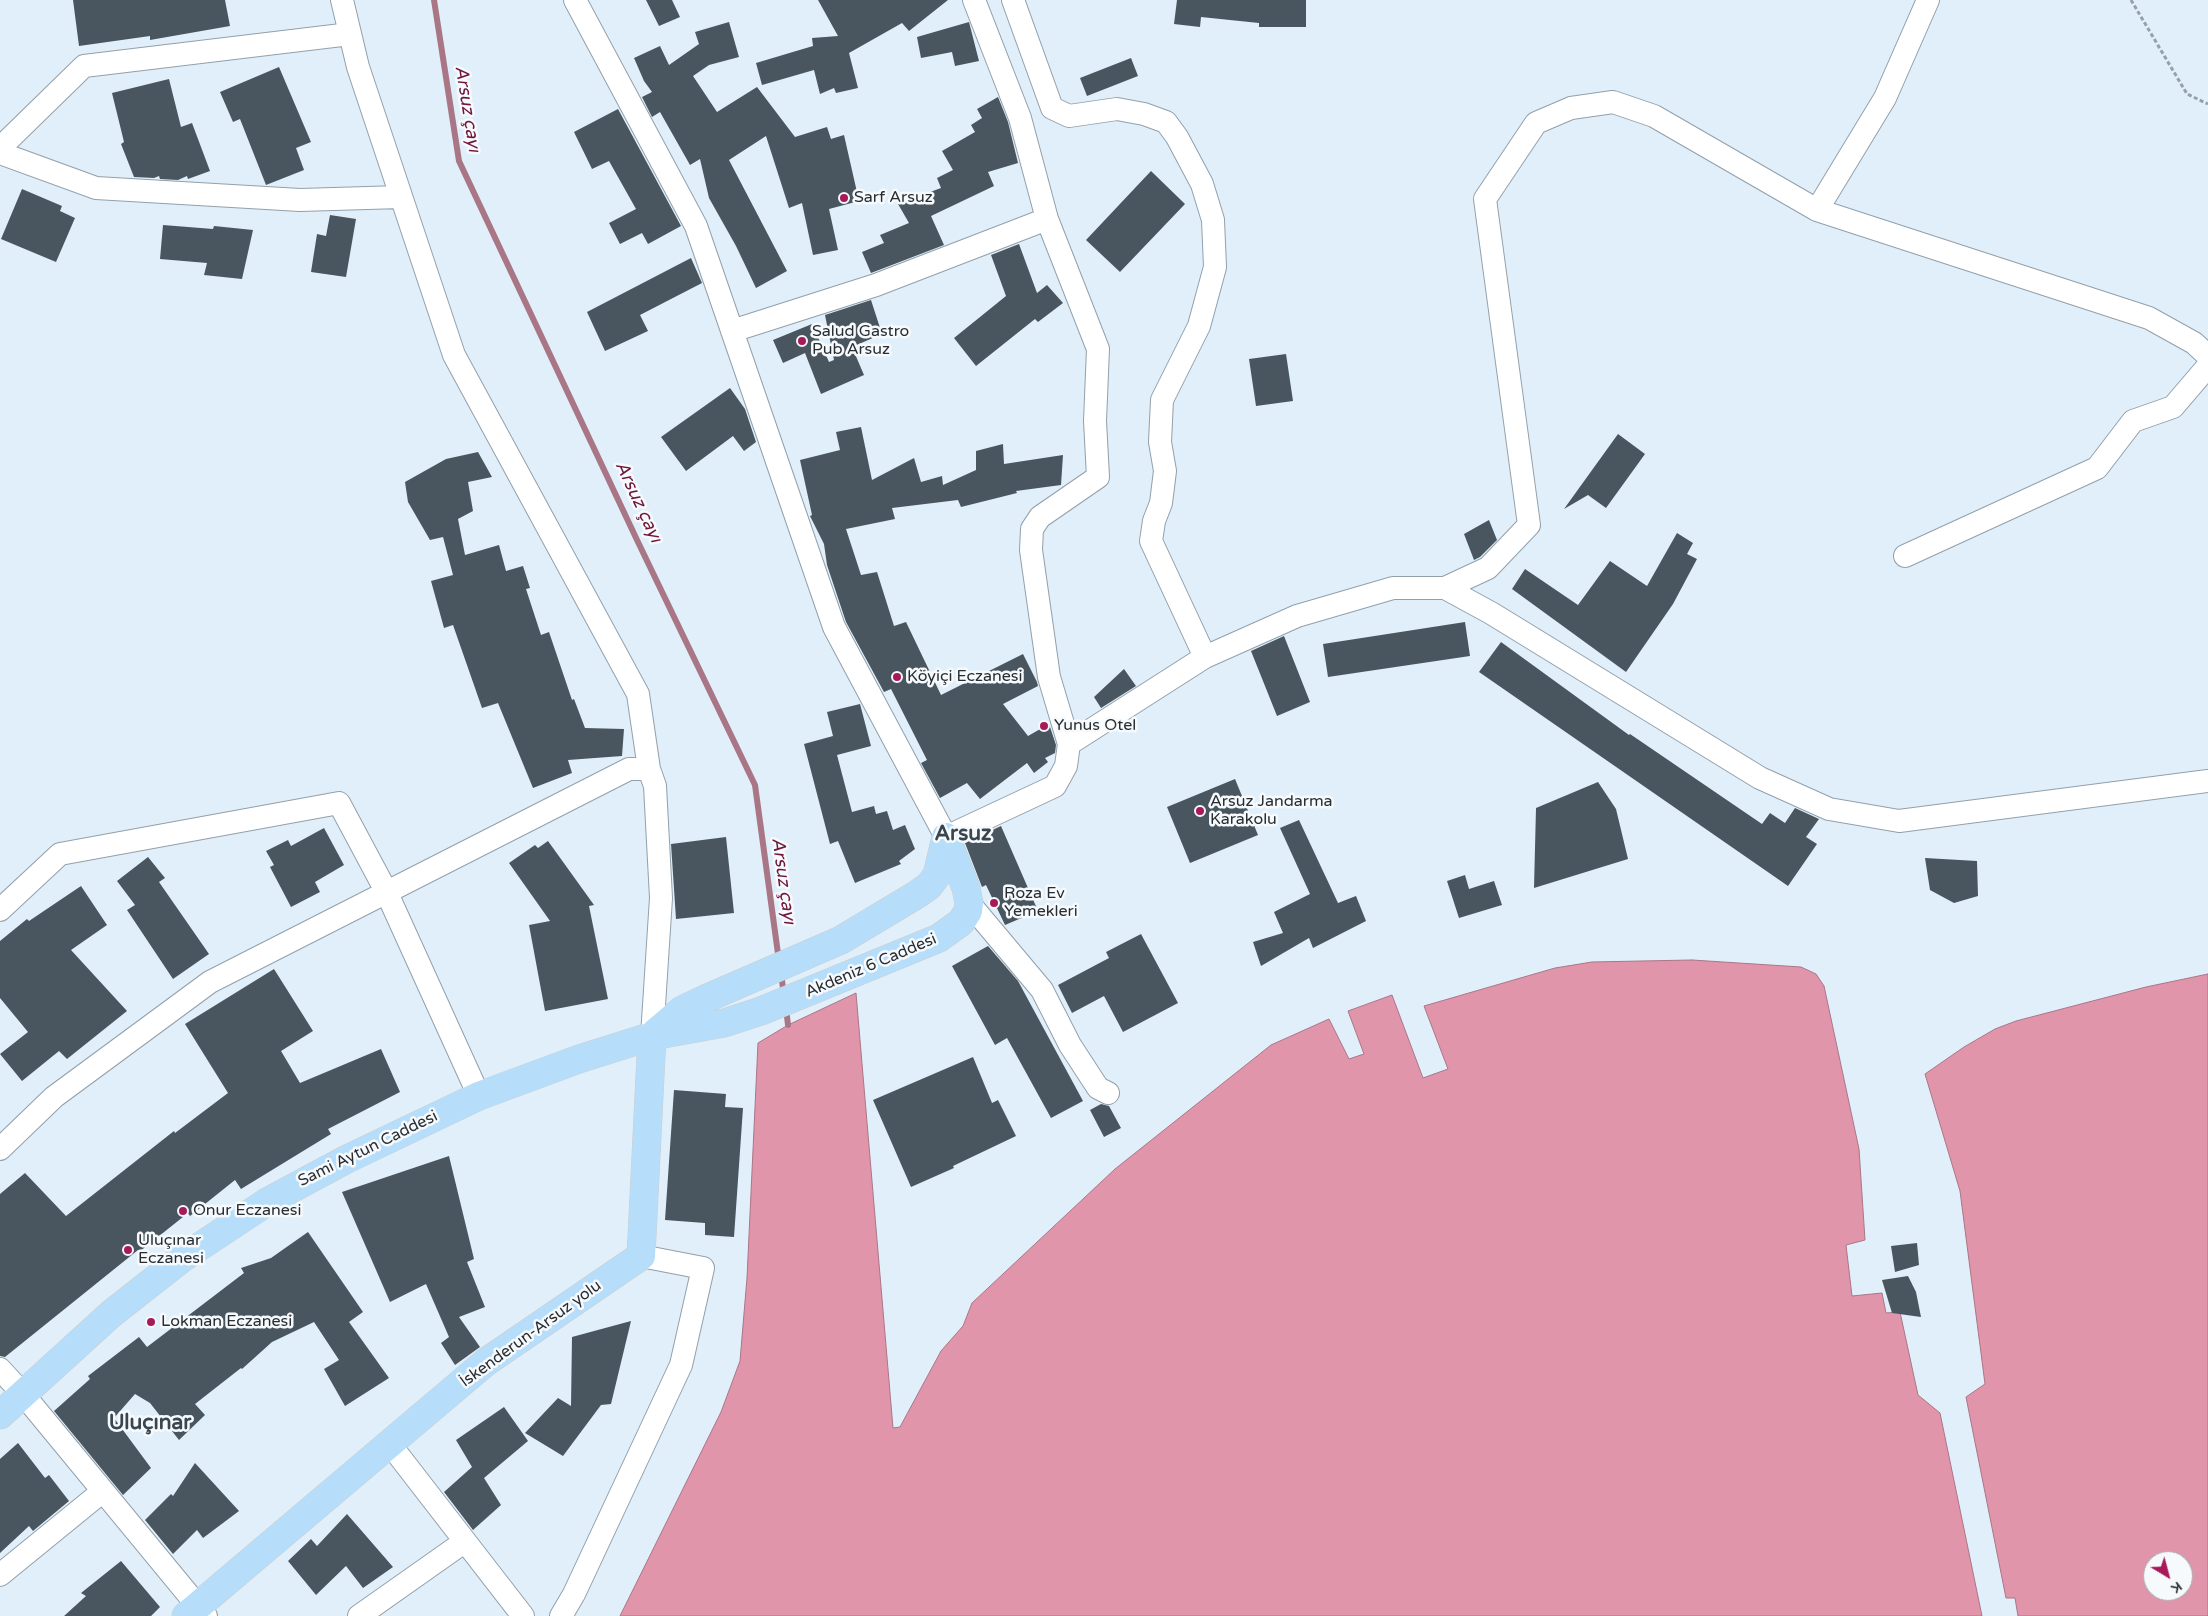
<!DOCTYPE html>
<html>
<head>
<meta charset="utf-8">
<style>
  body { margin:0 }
  #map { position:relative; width:2208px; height:1616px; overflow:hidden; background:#e0effa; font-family:"Varela Round",sans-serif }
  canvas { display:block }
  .north { position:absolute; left:2143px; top:1551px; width:50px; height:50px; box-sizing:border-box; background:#f7fafd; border:1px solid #a4a8ab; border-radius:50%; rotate:143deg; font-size:14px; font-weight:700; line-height:20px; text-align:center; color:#272d31 }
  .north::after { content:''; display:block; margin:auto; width:18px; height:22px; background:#a71959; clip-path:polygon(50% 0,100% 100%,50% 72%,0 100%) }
</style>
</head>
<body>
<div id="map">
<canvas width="2208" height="1616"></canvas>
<div class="north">K</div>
</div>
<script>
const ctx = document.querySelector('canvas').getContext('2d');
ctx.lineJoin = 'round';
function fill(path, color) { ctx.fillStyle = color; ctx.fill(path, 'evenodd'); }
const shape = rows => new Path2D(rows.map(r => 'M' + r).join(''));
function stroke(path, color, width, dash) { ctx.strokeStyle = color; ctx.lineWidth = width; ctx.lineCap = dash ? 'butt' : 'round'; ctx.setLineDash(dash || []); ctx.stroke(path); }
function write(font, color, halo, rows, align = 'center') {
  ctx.font = font + ' "Varela Round",sans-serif'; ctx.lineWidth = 5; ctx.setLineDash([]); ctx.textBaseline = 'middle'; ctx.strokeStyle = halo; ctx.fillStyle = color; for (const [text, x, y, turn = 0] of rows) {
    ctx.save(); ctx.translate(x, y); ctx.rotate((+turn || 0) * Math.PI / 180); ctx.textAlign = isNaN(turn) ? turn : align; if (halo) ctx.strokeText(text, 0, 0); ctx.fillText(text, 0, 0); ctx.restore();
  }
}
const water = shape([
  [1692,960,1801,967,1816,974,1824,986,1859,1149,1865,1240,1846,1245,1852,1296,1882,1293,1886,1313,1900,1312,1918,1395,1940,1413,1982,1616,620,1616,721,1412,740,1361,747,1278,758,1043,788,1025,856,993,893,1428,900,1427,941,1351,963,1326,972,1303,1115,1169,1271,1045,1329,1019,1349,1059,1364,1054,1348,1011,1392,995,1423,1078,1448,1069,1424,1006,1555,968,1592,962,1692,960],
  [2208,974,2208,1616,2018,1616,2015,1598,2006,1598,1966,1397,1985,1384,1960,1191,1925,1074,1964,1047,1995,1029,2016,1021,2146,987,2208,974],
  [2153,1561,2183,1561,2183,1591,2153,1591,2153,1561]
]);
fill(water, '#e195ab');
stroke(water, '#a97686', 1);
stroke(shape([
  [434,0,459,161,637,540,755,785,779,961],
  [781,973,784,996],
  [786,1008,788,1025]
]), '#a97686', 6);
fill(shape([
  [73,0,225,0,230,26,150,40,150,36,79,46],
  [646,0,672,0,680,17,659,26],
  [818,0,948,0,909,31,902,23,849,53,858,88,836,93,834,88,820,94,814,70,762,85,756,63,813,46,812,38,838,36],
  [1177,0,1306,0,1306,27,1259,27,1259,23,1201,17,1200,27,1174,24],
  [729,22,739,57,709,65,693,76,717,112,757,87,795,137,827,127,831,139,844,135,859,201,829,209,838,250,813,255,802,203,789,208,766,136,729,160,787,271,756,288,736,246,709,198,700,159,690,165,660,112,652,117,642,97,652,92,644,81,634,58,660,46,669,65,699,44,695,32],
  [969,22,979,61,955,66,952,52,921,58,917,37],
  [1131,58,1138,76,1087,96,1080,78],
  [279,67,311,142,296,148,304,170,266,185,240,119,233,122,220,92],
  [169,79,181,127,192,123,210,171,188,179,187,176,178,180,160,179,159,176,154,178,134,177,121,144,124,142,112,93],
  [998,97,1008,122,1018,163,988,172,994,186,931,216,944,245,871,273,862,252,884,243,880,235,909,223,898,204,941,188,937,178,953,170,942,151,975,132,971,125,982,118,977,109],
  [618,109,681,226,648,244,642,233,620,244,609,223,636,209,609,161,592,169,574,132],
  [1151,171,1185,204,1120,272,1086,240],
  [22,189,62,206,60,211,75,218,56,262,1,239],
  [330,215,356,219,346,277,311,272,317,234,326,236],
  [163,225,213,229,214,226,253,230,242,279,204,275,207,263,160,259],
  [1019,244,1037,293,1047,285,1063,303,1038,322,1035,319,976,366,954,338,1006,296,991,255],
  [691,258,702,283,640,315,648,331,605,351,587,312],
  [871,300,882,334,852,347,864,375,821,394,805,353,783,363,773,340,812,324,829,362,834,360,825,315],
  [1286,354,1293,401,1256,406,1249,359],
  [730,388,745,409,756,442,744,451,733,436,686,471,661,437],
  [861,427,872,480,914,458,921,482,942,476,943,485,976,470,976,451,1003,444,1004,464,1063,455,1061,485,1016,491,1017,493,961,507,958,500,892,508,895,519,846,529,861,575,877,572,894,626,906,622,941,695,1023,654,1037,682,1038,686,1003,704,1028,736,1049,724,1056,745,1055,753,1045,758,1048,762,1034,773,1027,763,980,799,967,783,940,798,921,763,927,760,891,689,884,692,846,622,827,565,824,544,810,516,812,515,800,460,840,450,836,432],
  [1618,434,1645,454,1606,508,1588,495,1564,509],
  [478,452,492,477,468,482,473,511,458,519,465,555,499,545,506,571,523,566,530,588,526,589,541,635,549,632,572,700,574,699,585,728,624,729,622,756,568,760,572,773,533,788,498,703,482,708,453,625,444,628,431,581,453,575,443,537,430,540,408,502,405,482,446,459],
  [1489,520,1497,540,1480,557,1474,560,1464,534],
  [1677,533,1693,543,1687,554,1697,559,1673,604,1626,672,1512,589,1525,569,1578,605,1610,561,1647,586],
  [1465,622,1470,656,1328,677,1323,644],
  [1284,636,1310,702,1277,716,1251,651],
  [1501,642,1629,735,1630,734,1762,824,1770,813,1785,823,1795,808,1819,819,1806,837,1817,844,1788,886,1479,672],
  [1124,669,1136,686,1101,708,1094,697],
  [860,704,871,746,837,755,852,812,874,806,876,814,887,811,893,830,905,825,915,849,899,861,901,864,855,883,838,841,830,844,804,744,833,736,827,712],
  [1235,779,1258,835,1190,863,1167,807],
  [1598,782,1616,809,1628,859,1534,888,1536,808],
  [1299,820,1338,903,1356,896,1366,921,1313,948,1309,938,1261,966,1253,942,1283,933,1274,912,1310,894,1280,828],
  [1001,826,1038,911,1005,925,986,885,982,887,965,843],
  [324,828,344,865,315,882,320,892,291,907,270,867,274,865,266,851,288,840,291,846],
  [726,837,734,913,676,919,671,844],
  [548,841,594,905,589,906,608,999,545,1011,529,925,550,921,509,863,535,845,538,848],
  [148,857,165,878,159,882,209,954,173,979,127,910,135,905,117,881],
  [1925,858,1977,861,1978,896,1954,903,1930,890],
  [1465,875,1469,889,1494,881,1502,905,1459,918,1447,881],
  [81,886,107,925,71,950,127,1011,67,1059,59,1051,22,1081,0,1054,28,1032,0,998,0,941,27,919,29,921],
  [1141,934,1178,1003,1123,1032,1104,996,1072,1013,1058,985,1109,958,1106,952],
  [988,946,1018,981,1083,1101,1051,1118,1007,1038,995,1045,952,966],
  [274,969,313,1031,281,1051,300,1083,381,1049,400,1092,328,1129,331,1134,241,1189,235,1180,190,1216,188,1213,139,1252,138,1250,5,1357,0,1356,0,1194,25,1173,66,1216,174,1131,175,1133,228,1093,185,1024],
  [973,1057,992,1103,998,1100,1016,1136,953,1166,954,1168,911,1187,873,1100],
  [674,1090,726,1094,725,1107,743,1108,734,1237,705,1235,705,1223,665,1220],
  [1101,1104,1109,1106,1121,1128,1104,1137,1090,1110],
  [449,1156,474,1259,467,1262,485,1307,459,1317,480,1347,455,1365,441,1343,449,1337,426,1284,390,1302,342,1192],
  [308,1232,363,1312,349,1322,389,1378,345,1406,324,1369,339,1360,314,1322,272,1342,242,1369,241,1368,195,1404,205,1415,179,1440,150,1403,135,1394,114,1418,151,1468,123,1495,54,1411,90,1379,88,1376,139,1337,147,1347,244,1273,241,1268,271,1258],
  [1917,1243,1919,1265,1895,1272,1891,1246],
  [1908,1276,1916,1292,1921,1317,1892,1313,1882,1280],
  [631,1321,611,1404,601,1405,563,1456,525,1433,558,1398,571,1406,572,1337],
  [504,1407,528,1441,484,1478,501,1505,473,1530,444,1492,472,1467,456,1440],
  [18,1443,45,1478,49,1475,69,1501,33,1531,29,1526,0,1553,0,1459],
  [195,1463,239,1511,203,1538,197,1530,173,1554,145,1520,171,1494,173,1496],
  [347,1514,393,1567,363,1588,346,1566,316,1595,288,1561,311,1539,317,1546],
  [121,1561,160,1607,151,1616,64,1616,86,1596,81,1593]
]), '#49565f');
const minor = shape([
  [342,0,358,67,454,355,638,694,649,769,655,786,661,898,652,1036],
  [575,0,696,226,834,627,946,837,1055,786,1066,766,1069,744,1049,677,1031,550,1032,529,1040,517,1098,477,1095,421,1098,349,1047,219,1020,118,974,0],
  [1013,0,1052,108,1069,116,1117,109,1144,114,1166,122,1177,137,1202,184,1213,220,1215,267,1199,326,1162,400,1160,442,1165,471,1161,503,1154,521,1151,541,1205,657],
  [0,148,84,66,350,34],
  [0,153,96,188,300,200,401,197],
  [1817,210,1885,98,1928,0],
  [732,331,876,285,1047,219],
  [1905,556,2097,468,2133,421,2173,407,2208,366],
  [1445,588,1488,568,1529,525,1485,199,1536,123,1571,108,1613,102,1654,116,1817,210,2149,318,2194,343,2208,356],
  [1069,744,1205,657,1297,616,1393,588,1445,588,1491,613,1760,778,1829,809,1899,821,2208,781],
  [969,903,1042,990,1070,1045,1098,1088,1108,1093],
  [0,910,60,854,339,803,386,891,479,1096],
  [0,1149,54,1097,210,982,629,769,649,769],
  [0,1369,23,1394,206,1616],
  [389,1443,523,1616],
  [0,1575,103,1491],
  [359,1616,464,1542],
  [561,1616,574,1594,681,1365,703,1268,641,1256]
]);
const major = shape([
  [655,1033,682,1010,705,999,841,940,916,895,929,886,937,875,946,837],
  [0,1415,111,1314,181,1259,267,1202,347,1159,479,1096,579,1059,652,1036,724,1023,761,1011,939,938,961,922,968,911,969,903,966,888,946,837],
  [186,1616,486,1362,641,1256,652,1036]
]);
stroke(minor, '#92a0ab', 24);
stroke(major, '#cbcdce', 29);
stroke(shape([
  [2131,0,2187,94,2208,104]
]), '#95a1a9', 3, [4, 2.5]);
stroke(minor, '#fff', 22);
stroke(major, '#b6defb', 28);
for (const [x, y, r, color] of [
  [844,198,5,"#a71959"],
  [802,341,5,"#a71959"],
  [897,677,5,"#a71959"],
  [1044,726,5,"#a71959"],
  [1200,811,5,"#a71959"],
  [994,903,5,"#a71959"],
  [183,1211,5,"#a71959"],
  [128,1250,5,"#a71959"],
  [151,1322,5,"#a71959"]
]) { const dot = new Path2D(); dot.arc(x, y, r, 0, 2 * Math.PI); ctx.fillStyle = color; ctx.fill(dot); stroke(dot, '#f7fafd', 2); }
write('16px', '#272d31', '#f7fafd', [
  ["Sarf Arsuz",854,198],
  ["Salud Gastro",812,332],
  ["Pub Arsuz",812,350],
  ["Köyiçi Eczanesi",907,677],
  ["Yunus Otel",1054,726],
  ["Arsuz Jandarma",1210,802],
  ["Karakolu",1210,820],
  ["Roza Ev",1004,894],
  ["Yemekleri",1004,912],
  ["Onur Eczanesi",193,1211],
  ["Uluçınar",138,1241],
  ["Eczanesi",138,1259],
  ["Lokman Eczanesi",161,1322]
], 'left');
write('16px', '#272d31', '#f7fafd', [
  ["Akdeniz 6 Caddesi",871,966,-23],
  ["Sami Aytun Caddesi",368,1149,-26],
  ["İskenderun-Arsuz yolu",531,1334,-36]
]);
write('italic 18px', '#6f163b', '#f7fafd', [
  ["Arsuz çayı",467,109,81],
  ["Arsuz çayı",638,502,65],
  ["Arsuz çayı",783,881,82]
]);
write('bold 21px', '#39464f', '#f7fafd', [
  ["Arsuz",963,834],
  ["Uluçınar",150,1423]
]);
</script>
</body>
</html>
